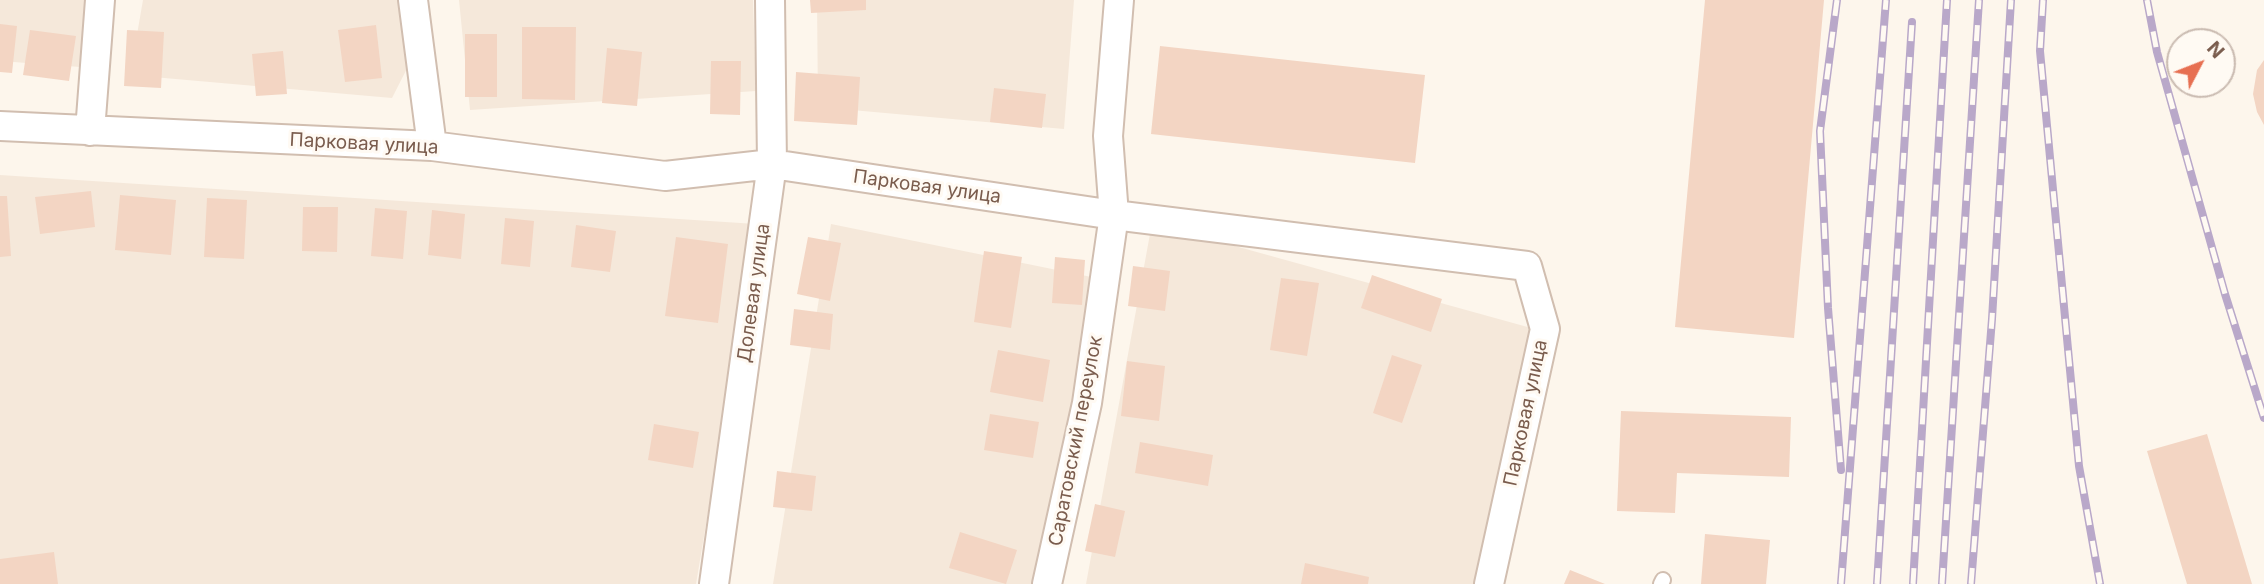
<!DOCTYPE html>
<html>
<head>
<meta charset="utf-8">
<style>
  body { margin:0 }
  #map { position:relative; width:2264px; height:584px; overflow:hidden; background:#fdf6ec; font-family:Inter,sans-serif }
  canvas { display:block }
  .north { position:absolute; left:2166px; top:28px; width:70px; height:70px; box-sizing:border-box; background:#fffaf3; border:2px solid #cabbb1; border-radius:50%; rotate:48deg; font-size:19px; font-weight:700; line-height:28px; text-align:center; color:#7a5c4d }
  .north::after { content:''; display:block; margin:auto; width:24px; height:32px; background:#e76f51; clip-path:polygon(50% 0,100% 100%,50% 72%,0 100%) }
</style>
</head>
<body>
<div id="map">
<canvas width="2264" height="584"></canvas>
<div class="north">N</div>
</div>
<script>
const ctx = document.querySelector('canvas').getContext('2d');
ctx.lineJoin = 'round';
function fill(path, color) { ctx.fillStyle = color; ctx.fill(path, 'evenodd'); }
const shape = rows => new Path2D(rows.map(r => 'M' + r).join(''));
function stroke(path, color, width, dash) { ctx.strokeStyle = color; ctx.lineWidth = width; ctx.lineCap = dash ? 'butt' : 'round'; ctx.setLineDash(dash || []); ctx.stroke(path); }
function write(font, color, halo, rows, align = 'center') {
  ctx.font = font + ' Inter,sans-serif'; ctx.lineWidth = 6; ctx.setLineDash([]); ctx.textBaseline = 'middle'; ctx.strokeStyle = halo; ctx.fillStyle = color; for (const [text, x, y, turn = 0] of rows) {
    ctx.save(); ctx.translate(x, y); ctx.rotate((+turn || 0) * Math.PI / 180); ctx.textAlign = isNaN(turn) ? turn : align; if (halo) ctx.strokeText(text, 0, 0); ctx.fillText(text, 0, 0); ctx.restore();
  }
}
fill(shape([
  [0,0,96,0,94,68,0,61],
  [143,0,413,0,419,45,392,98,130,75],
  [459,0,753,0,756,91,470,110],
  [817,0,1074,0,1064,129,818,107],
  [0,175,756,224,696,584,0,584],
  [1152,223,1560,336,1489,584,1086,584],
  [831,224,1111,281,1048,584,773,584]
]), '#f5e8da');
fill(shape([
  [810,0,866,0,866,10,811,13],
  [1705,0,1824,0,1794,338,1675,327],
  [0,24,17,26,12,73,0,72],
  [376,25,382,78,345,82,338,30],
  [522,27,576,27,575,100,522,99],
  [30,30,76,36,69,81,23,75],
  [127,30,164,32,161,88,124,86],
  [465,34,497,34,497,97,465,97],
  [1160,46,1425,75,1415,163,1151,134],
  [607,48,642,52,637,106,602,103],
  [283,51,287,94,256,96,252,54],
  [2264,60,2264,125,2257,112,2253,94,2257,70],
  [711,61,741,61,740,115,710,114],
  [796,72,860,77,857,125,794,121],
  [994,88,1046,94,1042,128,990,122],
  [91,191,95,227,40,234,35,197],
  [120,195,176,200,171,255,115,250],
  [0,196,7,196,11,256,0,257],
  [207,198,247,200,244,259,204,257],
  [303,207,338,207,337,252,302,251],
  [375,208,407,211,403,259,371,256],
  [432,210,465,214,461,259,428,255],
  [505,218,534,221,530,267,501,264],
  [576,225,616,231,610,272,571,267],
  [676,237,728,244,718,323,665,316],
  [808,237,841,243,830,301,797,294],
  [984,251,1022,257,1011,328,974,322],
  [1055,257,1085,260,1082,305,1052,303],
  [1133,266,1170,271,1165,311,1128,306],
  [1372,275,1442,299,1431,332,1361,308],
  [1281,278,1319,283,1307,356,1270,350],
  [794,309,833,314,830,350,790,345],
  [998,350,1050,360,1043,402,990,392],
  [1392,355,1422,365,1402,423,1373,413],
  [1127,361,1165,366,1159,421,1121,416],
  [1621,411,1791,417,1789,477,1677,473,1675,513,1617,511],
  [990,414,1039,422,1033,458,984,450],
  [654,424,699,432,693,468,648,460],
  [2207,434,2252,584,2187,584,2147,451],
  [1140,442,1213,455,1208,486,1135,473],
  [777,471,816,476,812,511,773,507],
  [1095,504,1125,511,1115,557,1085,551],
  [960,532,1017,550,1006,584,949,568],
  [1705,534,1770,540,1766,584,1701,584],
  [54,552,58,584,0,584,0,559],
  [1305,563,1369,577,1368,584,1301,584],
  [1570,570,1605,584,1564,584]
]), '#f3d5c3');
const service = shape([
  [1661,584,1663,580]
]);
const minor = shape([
  [413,0,432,146],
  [0,126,432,146,665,176,772,164,1114,215,1527,266,1545,329,1489,584],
  [90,131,100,0],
  [714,584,772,164,770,0],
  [1047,584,1087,403,1114,215,1108,136,1119,0]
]);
stroke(service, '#d1beb0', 18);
stroke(minor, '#d1beb0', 32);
stroke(service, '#fff', 14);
stroke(minor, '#fff', 28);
const rail = shape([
  [1837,0,1820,131,1828,308,1841,470],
  [2043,0,2040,51,2079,466,2100,584],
  [2147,0,2157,52,2225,294,2264,418],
  [1841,584,1886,0],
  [1877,584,1912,22],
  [1913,584,1947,0],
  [1942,584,1979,0],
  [1971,584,1992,319,2011,0]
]);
stroke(rail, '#b9a8c9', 8);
stroke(rail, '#fffaf3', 5, [16]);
write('19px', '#7a5c4d', '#fffaf3', [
  ["Парковая улица",364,144,3],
  ["Парковая улица",927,187,8],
  ["Долевая улица",754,293,-82],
  ["Парковая улица",1526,413,-78],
  ["Саратовский переулок",1076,441,-79]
]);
</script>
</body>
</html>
